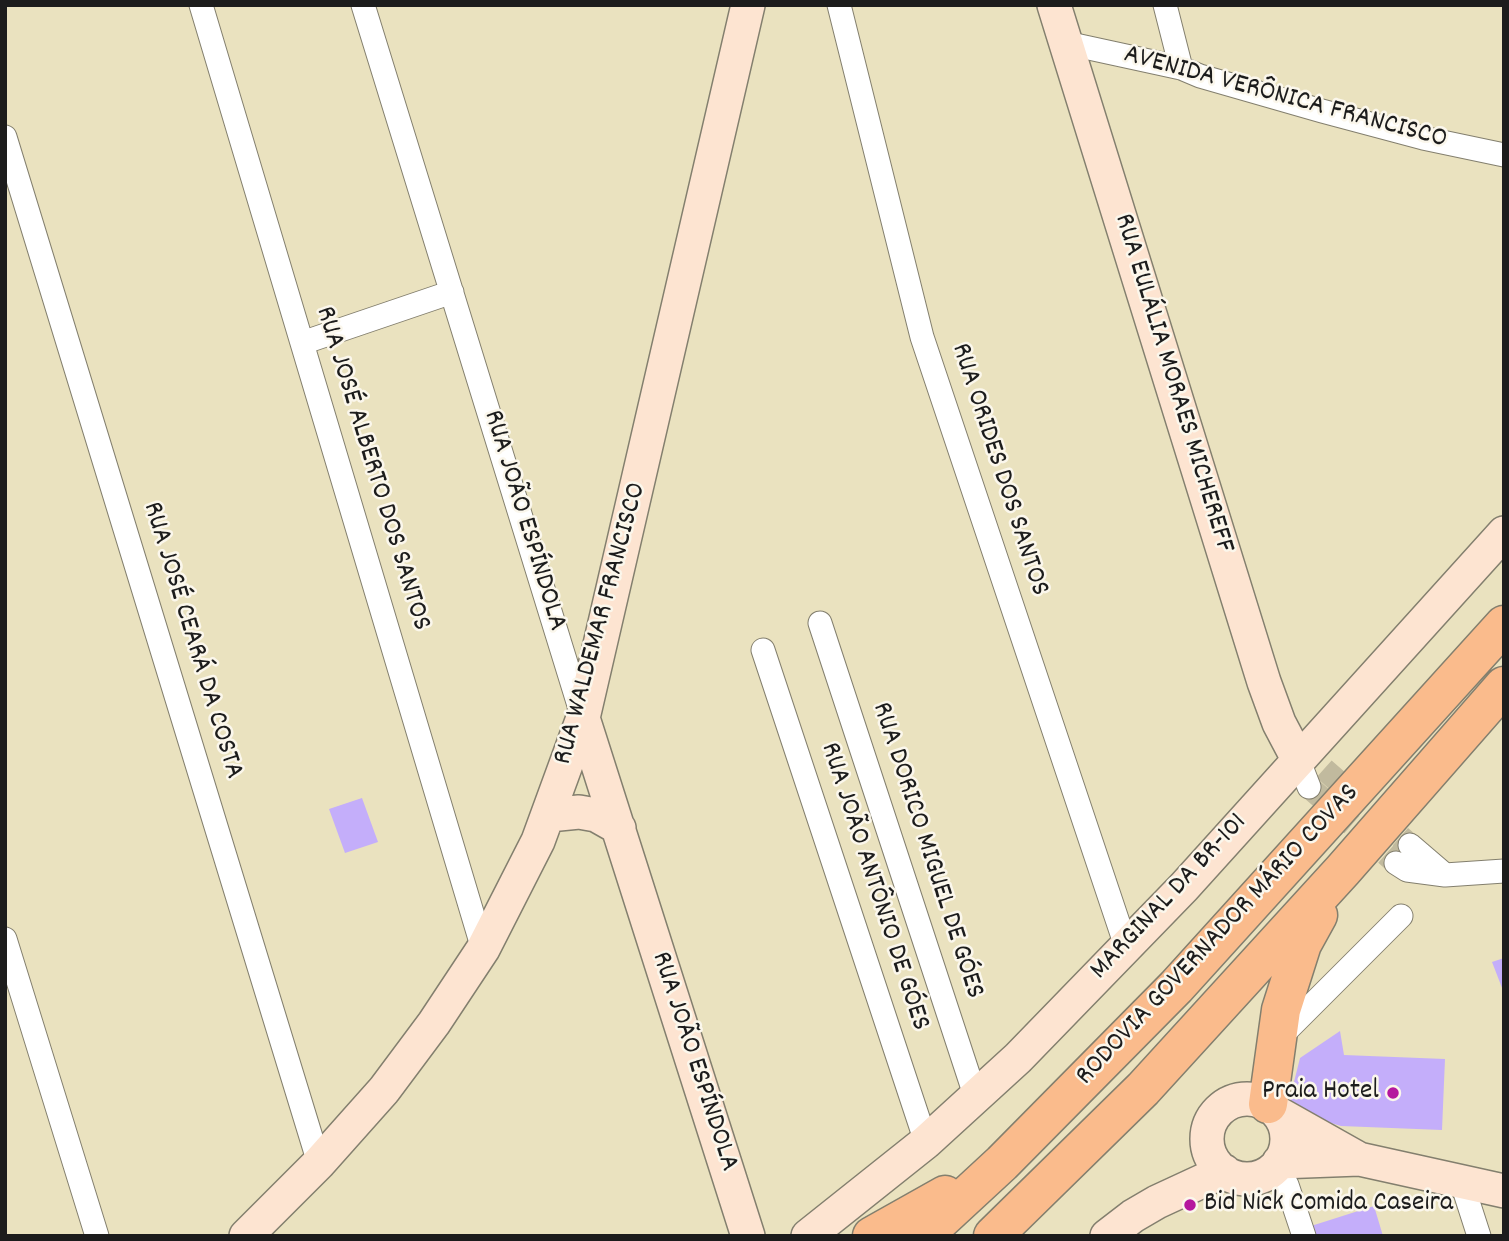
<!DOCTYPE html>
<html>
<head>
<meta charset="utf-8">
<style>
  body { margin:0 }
  #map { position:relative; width:1509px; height:1241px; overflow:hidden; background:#eae2bf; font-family:Dekko,sans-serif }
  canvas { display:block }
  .frame { position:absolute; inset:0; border:7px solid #1c1c1c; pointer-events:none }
</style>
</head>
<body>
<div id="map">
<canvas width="1509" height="1241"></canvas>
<div class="frame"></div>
</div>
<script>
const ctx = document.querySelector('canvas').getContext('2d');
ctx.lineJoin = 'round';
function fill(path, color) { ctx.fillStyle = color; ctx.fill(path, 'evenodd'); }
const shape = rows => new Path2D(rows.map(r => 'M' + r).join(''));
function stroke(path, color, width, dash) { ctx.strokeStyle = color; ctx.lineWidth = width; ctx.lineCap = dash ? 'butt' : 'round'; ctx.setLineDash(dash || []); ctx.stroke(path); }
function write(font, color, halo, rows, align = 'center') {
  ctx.font = font + ' Dekko,sans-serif'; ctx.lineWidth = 5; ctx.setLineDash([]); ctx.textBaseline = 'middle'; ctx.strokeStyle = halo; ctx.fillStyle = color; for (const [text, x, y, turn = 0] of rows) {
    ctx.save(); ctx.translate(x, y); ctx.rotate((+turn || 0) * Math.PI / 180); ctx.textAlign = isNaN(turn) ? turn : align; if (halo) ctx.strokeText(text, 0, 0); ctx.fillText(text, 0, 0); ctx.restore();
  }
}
fill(shape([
  [362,798,378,842,345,853,329,809],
  [1504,958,1504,993,1492,962],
  [1340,1031,1344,1055,1445,1059,1442,1130,1341,1126,1287,1110,1300,1058],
  [1374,1206,1383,1236,1314,1236,1311,1226]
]), '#c4aefa');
stroke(shape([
  [1324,769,1410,845],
  [1309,787,1396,863]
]), '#c1ba9e', 23, [23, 11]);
const street = shape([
  [201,5,483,949],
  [363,5,582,715],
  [839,5,922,337,1126,946],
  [1165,5,1181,68],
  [1066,43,1181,68,1200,76,1322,111,1423,138,1504,155],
  [5,137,319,1163],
  [302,343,452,292],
  [820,623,976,1098],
  [763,650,926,1142],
  [1298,759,1309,787],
  [1410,845,1445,875],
  [1396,863,1407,870,1445,875,1504,871],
  [5,939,97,1236],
  [1277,1040,1401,916],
  [1277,1166,1287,1185,1304,1236],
  [1461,1180,1479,1236]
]);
const secondary = shape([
  [1054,5,1264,682,1279,723,1298,759],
  [583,718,748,1236],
  [549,815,579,812,596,815,619,828],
  '1207 1139a40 40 0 1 1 80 0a40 40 0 1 1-80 0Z',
  [1279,1114,1359,1159],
  [1279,1162,1359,1159,1504,1191],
  [246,1236,319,1163,384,1090,434,1023,483,949,538,841,583,718,748,5],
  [808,1236,926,1142,1018,1058,1184,887,1504,533],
  [1107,1236,1133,1216,1157,1202,1224,1171]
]);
const highway = shape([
  [1268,1104,1281,1010,1302,944,1318,915],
  [872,1236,945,1195],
  [923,1236,1002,1163,1176,987,1504,625],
  [993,1236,1143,1089,1343,870,1504,686]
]);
stroke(street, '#837f6e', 25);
stroke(secondary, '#837f6e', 36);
stroke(highway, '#837f6e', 41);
stroke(street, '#fff', 23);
stroke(secondary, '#fde4d1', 33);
stroke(highway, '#fabb8c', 38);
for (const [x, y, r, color] of [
  [1393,1093,7,"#b5179e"],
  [1190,1205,7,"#b5179e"]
]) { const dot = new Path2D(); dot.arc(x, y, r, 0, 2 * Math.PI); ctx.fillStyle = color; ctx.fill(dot); stroke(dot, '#fbf7ec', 2.5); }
write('28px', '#1c1c1c', '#fbf7ec', [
  ["AVENIDA VERÔNICA FRANCISCO",1285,99,15],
  ["RUA EULÁLIA MORAES MICHEREFF",1172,384,73],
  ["RUA JOSÉ ALBERTO DOS SANTOS",371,469,73],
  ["RUA ORIDES DOS SANTOS",998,470,72],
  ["RUA JOÃO ESPÍNDOLA",523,521,73],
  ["RUA WALDEMAR FRANCISCO",602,624,-75],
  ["RUA JOSÉ CEARÁ DA COSTA",191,641,73],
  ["RUA DORICO MIGUEL DE GÓES",926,851,72],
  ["RUA JOÃO ANTÔNIO DE GÓES",873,887,72],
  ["MARGINAL DA BR-101",1170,898,-47],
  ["RODOVIA GOVERNADOR MÁRIO COVAS",1219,936,-47],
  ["RUA JOÃO ESPÍNDOLA",693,1062,72]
]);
write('28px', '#1c1c1c', '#fbf7ec', [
  ["Praia Hotel",1379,1093],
  ["Bid Nick Comida Caseira",1204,1205,"left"]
], 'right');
</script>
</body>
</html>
